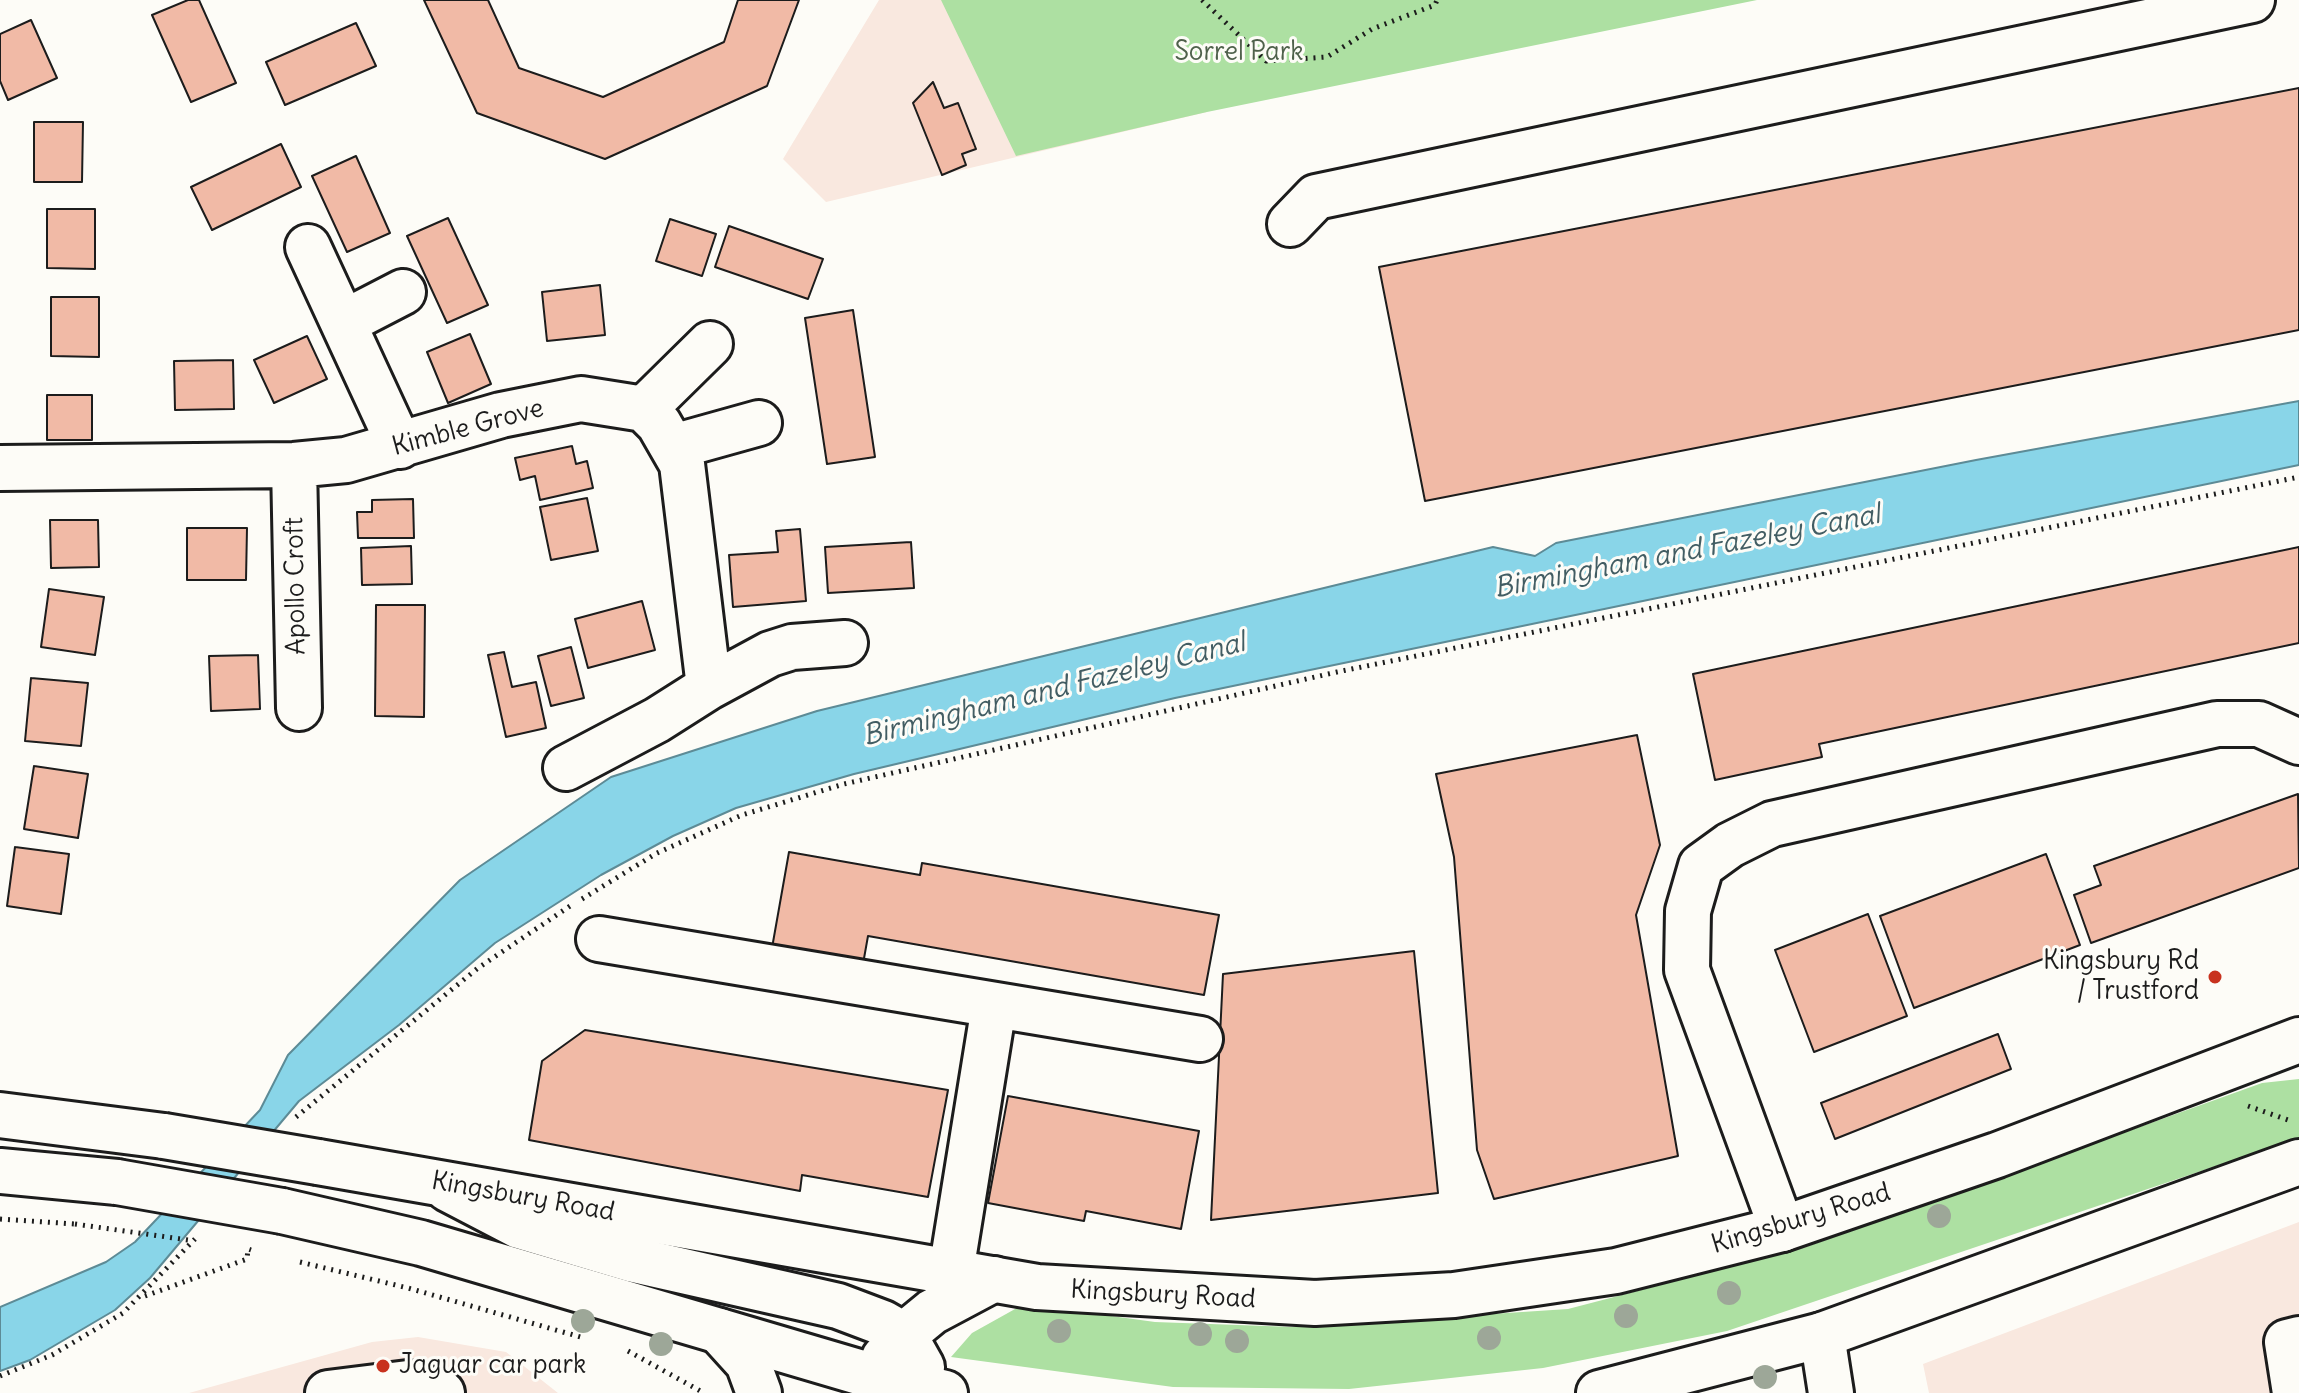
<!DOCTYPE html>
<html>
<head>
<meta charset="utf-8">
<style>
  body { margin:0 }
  canvas { display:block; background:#fdfcf7 }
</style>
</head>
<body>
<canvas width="2299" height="1393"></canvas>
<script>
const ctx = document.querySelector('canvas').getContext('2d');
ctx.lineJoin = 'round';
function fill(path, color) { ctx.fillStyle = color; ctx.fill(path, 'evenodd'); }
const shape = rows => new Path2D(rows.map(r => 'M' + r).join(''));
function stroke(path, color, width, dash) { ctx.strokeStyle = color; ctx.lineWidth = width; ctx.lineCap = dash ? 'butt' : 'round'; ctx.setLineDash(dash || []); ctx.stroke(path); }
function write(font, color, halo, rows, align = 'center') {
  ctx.font = font + ' Delius,sans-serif'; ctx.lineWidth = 6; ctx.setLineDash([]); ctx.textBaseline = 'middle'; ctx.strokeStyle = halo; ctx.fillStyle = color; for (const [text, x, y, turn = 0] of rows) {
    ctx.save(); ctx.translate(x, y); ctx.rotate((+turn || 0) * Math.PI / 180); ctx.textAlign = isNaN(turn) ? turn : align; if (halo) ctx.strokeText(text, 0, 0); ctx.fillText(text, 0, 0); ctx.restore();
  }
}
fill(shape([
  [879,0,1156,0,1207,112,826,202,783,159],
  [2299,1222,2299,1393,1929,1393,1923,1364],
  [418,1337,506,1352,558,1393,189,1393,372,1342]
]), '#f9e8df');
fill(shape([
  [941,0,1757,0,1207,112,1016,156],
  [2299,1079,2299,1138,1727,1331,1543,1368,1349,1389,1173,1387,951,1357,972,1333,1024,1304,1155,1322,1293,1327,1568,1309,1806,1247,2262,1083]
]), '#ade0a2');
const water = shape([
  [2299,401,2299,465,1175,698,854,774,736,808,673,836,601,875,495,943,399,1025,299,1101,150,1278,115,1310,30,1360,0,1371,0,1307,106,1262,135,1242,260,1110,288,1055,460,880,611,777,817,711,1493,547,1535,556,1556,543,1976,460,2299,401]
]);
fill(water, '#89d5e8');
stroke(water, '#5d8b96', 2);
const building = shape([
  [188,0,199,0,236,83,191,102,152,15,188,0],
  [424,0,488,0,519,68,603,97,724,42,738,0,799,0,767,86,605,159,477,113,424,0],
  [31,20,57,78,8,100,0,81,0,34,31,20],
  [356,23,376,66,285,105,266,62,356,23],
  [933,82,944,108,958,103,976,149,962,154,966,165,942,175,913,103,933,82],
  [2299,88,2299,330,1425,501,1379,267,2299,88],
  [34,122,83,122,82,182,34,182,34,122],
  [281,144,301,187,212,230,191,187,281,144],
  [356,156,390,233,347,252,312,176,356,156],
  [47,209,95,209,95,269,47,268,47,209],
  [448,218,488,305,447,323,407,236,448,218],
  [670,219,716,234,702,276,656,261,670,219],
  [729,226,823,259,808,299,715,267,729,226],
  [600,285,605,335,547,341,542,292,600,285],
  [51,297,99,297,99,357,51,356,51,297],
  [853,310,875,457,827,464,805,318,853,310],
  [470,334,491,384,448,403,427,352,470,334],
  [307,336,327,379,274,403,254,360,307,336],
  [233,360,234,409,175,410,174,361,233,360],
  [47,395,92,395,92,440,47,440,47,395],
  [572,446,576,464,587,461,593,488,540,500,535,476,520,480,515,458,572,446],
  [587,498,598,551,551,560,540,507,587,498],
  [413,499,414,538,358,538,357,512,372,512,372,500,413,499],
  [50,520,98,520,99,567,51,568,50,520],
  [187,528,247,528,246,580,187,580,187,528],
  [800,529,806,601,733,607,729,555,778,552,776,531,800,529],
  [911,542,914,588,828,593,825,547,911,542],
  [411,546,412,584,362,585,361,548,411,546],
  [2299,547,2299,643,1819,744,1822,757,1715,780,1693,674,2299,547],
  [49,589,104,597,95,655,41,647,49,589],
  [642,601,655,650,588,668,575,619,642,601],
  [376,605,425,605,424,717,375,716,376,605],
  [571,647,584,698,551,706,538,656,571,647],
  [504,652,512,687,536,682,546,728,506,737,488,655,504,652],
  [258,655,260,709,211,711,209,656,258,655],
  [31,678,88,683,81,746,25,741,31,678],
  [1637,735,1660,845,1636,915,1678,1156,1494,1199,1477,1150,1454,857,1436,774,1637,735],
  [34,766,88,774,78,838,24,829,34,766],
  [2298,794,2299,868,2091,943,2074,895,2101,885,2094,866,2298,794],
  [15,847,69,854,61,914,7,906,15,847],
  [789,852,920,875,922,863,1219,915,1204,995,868,936,863,964,772,948,789,852],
  [2046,854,2080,945,1914,1008,1880,916,2046,854],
  [1868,914,1907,1016,1814,1052,1775,950,1868,914],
  [1414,951,1438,1193,1211,1220,1223,974,1414,951],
  [585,1030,948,1090,928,1197,802,1175,800,1191,529,1140,542,1061,585,1030],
  [1998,1034,2011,1069,1835,1139,1821,1103,1998,1034],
  [1008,1096,1199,1131,1181,1229,1086,1211,1084,1221,988,1203,1008,1096]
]);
fill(building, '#f1baa6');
stroke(building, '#1c1c1c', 2);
const minor = shape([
  [1290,224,1316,197,2252,0],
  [308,247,400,446],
  [345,322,403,292],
  [644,409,710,344],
  [673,447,759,423],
  [294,465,299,708],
  [0,468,294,465,346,460,501,415,581,399,644,409,659,424,682,464,709,687,770,654,792,647,845,643],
  [566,768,657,720,709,687],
  [599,939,1200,1039],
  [448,1189,519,1226,630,1259,838,1306,883,1323,904,1335,922,1367,918,1393],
  [1782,1229,1687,970,1688,911,1701,866,1730,845,1772,824,2217,724,2259,724,2299,742],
  [951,1272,994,1006],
  [719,1331,748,1363,759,1393],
  [1822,1335,1831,1393],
  [884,1358,904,1335,932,1312,994,1279],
  [328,1393,408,1383,442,1393],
  [2295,1393,2287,1342,2299,1339]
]);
const highway = shape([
  [0,1115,164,1136],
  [318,1162,1037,1287,1315,1303,1454,1295,1616,1271,1782,1229,1997,1155,2299,1040],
  [0,1171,117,1182],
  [282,1211,421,1243,869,1375,945,1393],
  [1599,1393,1822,1335,2299,1162]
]);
stroke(minor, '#1c1c1c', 50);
stroke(highway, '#1c1c1c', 50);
stroke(shape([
  [1202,0,1266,61,1327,57,1372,29,1435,5,1437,0],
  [582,899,657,853,742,815,844,784,1337,672,2299,477],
  [2248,1106,2291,1121],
  [296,1117,478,968,570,906],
  [0,1219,75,1224],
  [300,1262,408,1288,584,1338],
  [145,1296,247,1259,248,1249,251,1250],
  [628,1351,704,1393],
  [0,1376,52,1355,123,1313,195,1239]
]), '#1c1c1c', 5, [2, 6]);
stroke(minor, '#fdfcf7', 44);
stroke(highway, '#fdfcf7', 44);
const highwayBridge = shape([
  [164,1136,318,1162],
  [117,1182,282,1211]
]);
stroke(highwayBridge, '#1c1c1c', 50, []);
stroke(shape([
  [75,1224,188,1240]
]), '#1c1c1c', 5, [2, 6]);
stroke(highwayBridge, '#fdfcf7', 44);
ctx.fillStyle = '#9da798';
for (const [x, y] of [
  [1939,1216],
  [1729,1293],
  [1626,1316],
  [583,1321],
  [1059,1331],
  [1200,1334],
  [1489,1338],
  [1237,1341],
  [661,1344],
  [1765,1377]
]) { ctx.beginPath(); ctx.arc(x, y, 12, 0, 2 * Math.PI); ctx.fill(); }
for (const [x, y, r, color] of [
  [2215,977,8,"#c8321e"],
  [383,1366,8,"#c8321e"]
]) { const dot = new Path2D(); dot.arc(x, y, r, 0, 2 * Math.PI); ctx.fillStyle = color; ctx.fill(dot); stroke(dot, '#fdfcf7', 3); }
write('26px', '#4f614b', '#fdfcf7', [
  ["Sorrel Park",1239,53]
]);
write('26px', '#1c1c1c', '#fdfcf7', [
  ["Kimble Grove",468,428,-15],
  ["Apollo Croft",296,586,-91],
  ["Kingsbury Road",523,1197,10],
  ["Kingsbury Road",1801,1219,-17],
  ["Kingsbury Road",1163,1295,3]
]);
write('26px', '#1c1c1c', '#fdfcf7', [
  ["Kingsbury Rd",2199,962],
  ["/ Trustford",2199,992],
  ["Jaguar car park",399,1366,"left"]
], 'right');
write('italic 28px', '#425d63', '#fdfcf7', [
  ["Birmingham and Fazeley Canal",1687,552,-11],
  ["Birmingham and Fazeley Canal",1054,690,-14]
]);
</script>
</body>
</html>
